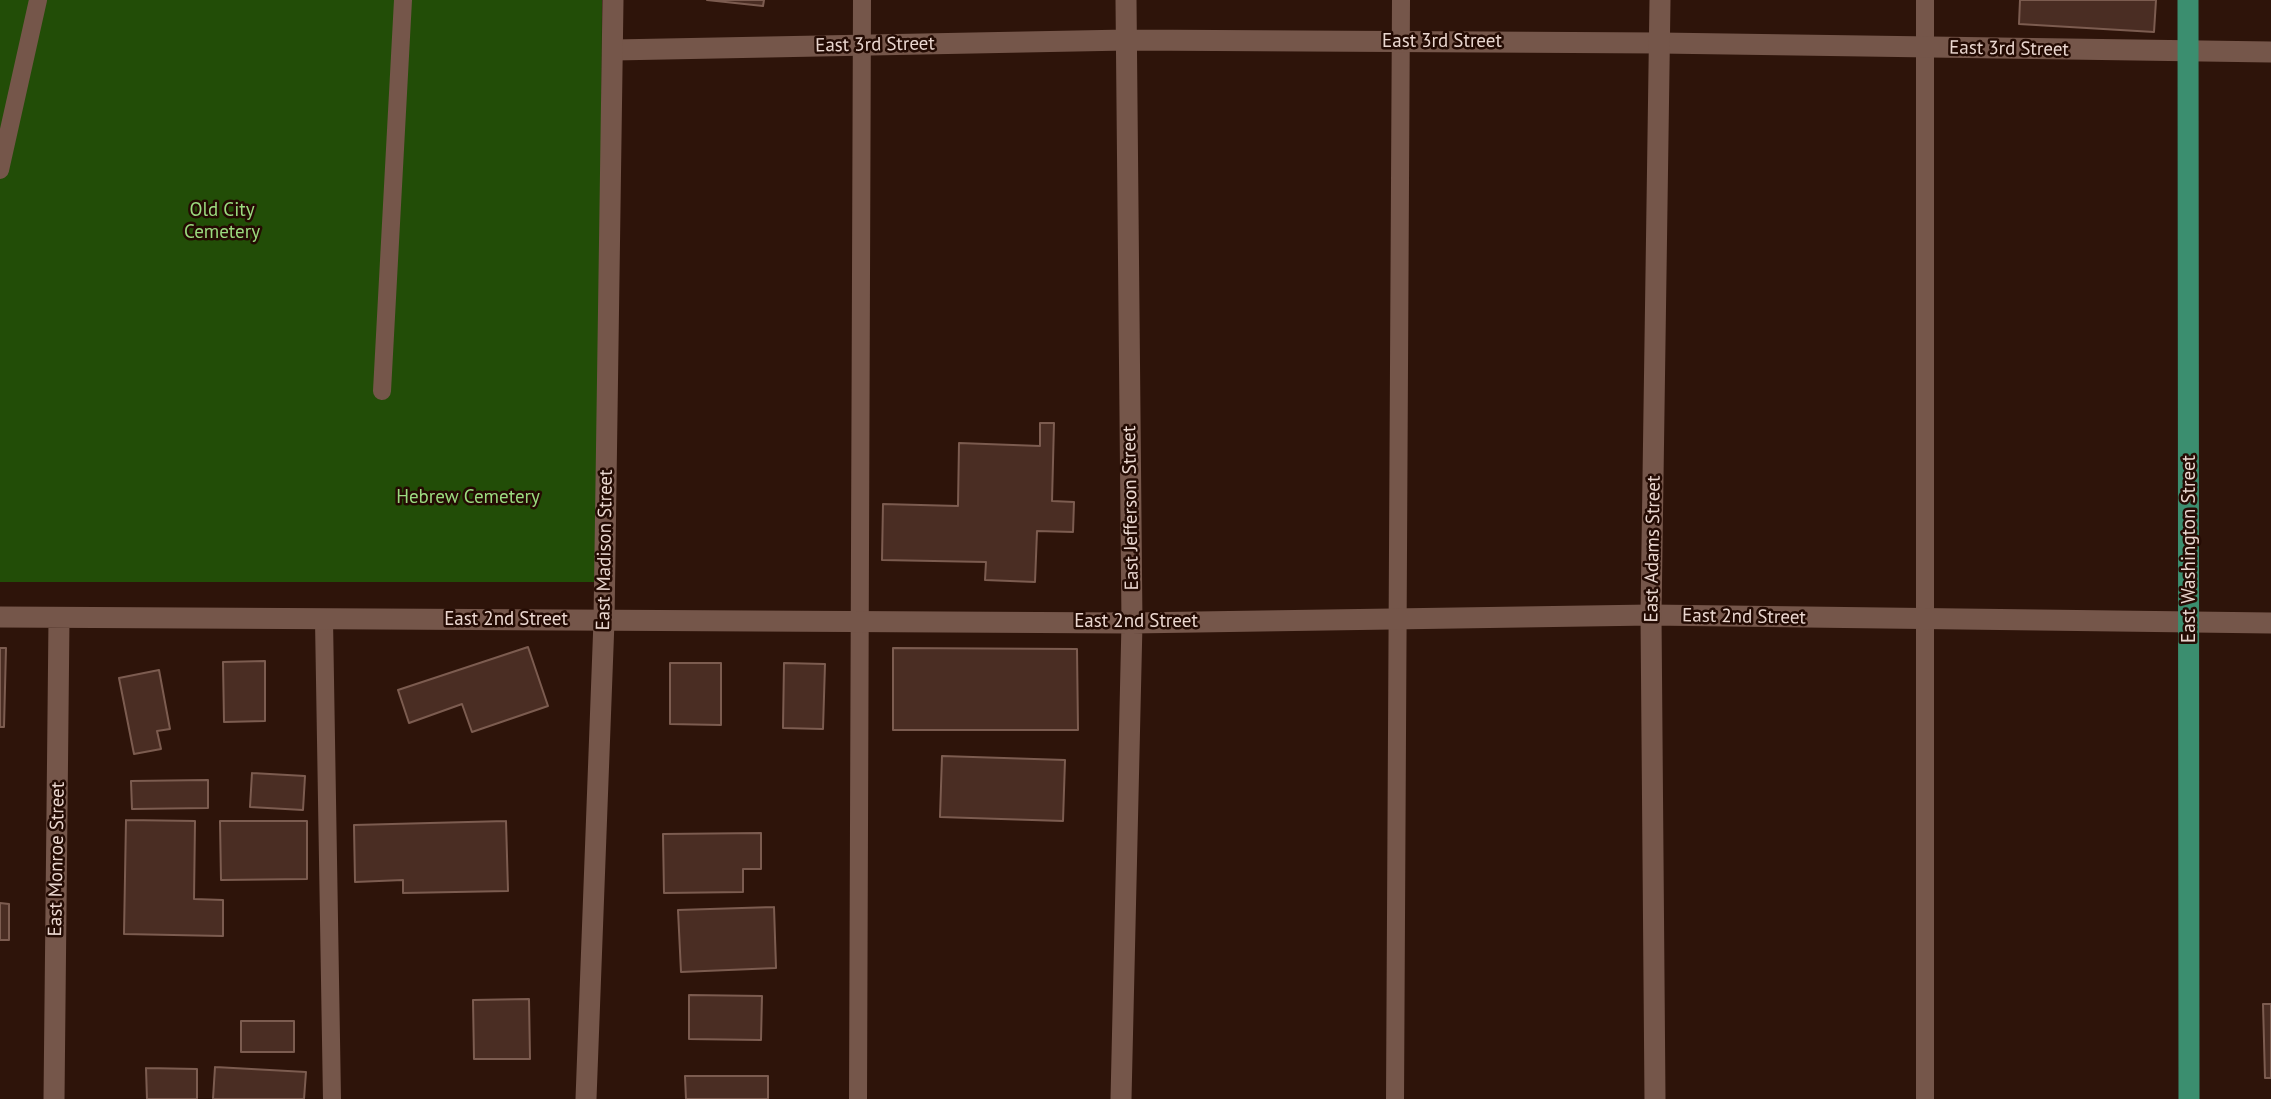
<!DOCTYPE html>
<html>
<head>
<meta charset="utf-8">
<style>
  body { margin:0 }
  canvas { display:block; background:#2e140a }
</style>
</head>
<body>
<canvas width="2271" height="1099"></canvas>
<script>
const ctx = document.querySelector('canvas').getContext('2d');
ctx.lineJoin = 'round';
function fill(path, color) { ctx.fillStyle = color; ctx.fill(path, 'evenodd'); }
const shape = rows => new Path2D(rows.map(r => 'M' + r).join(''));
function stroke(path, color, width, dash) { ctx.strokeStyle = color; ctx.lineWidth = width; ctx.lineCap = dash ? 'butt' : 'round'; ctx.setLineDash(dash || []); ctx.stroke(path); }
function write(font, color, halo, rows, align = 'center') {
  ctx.font = font + ' "PT Sans",sans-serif'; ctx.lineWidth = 5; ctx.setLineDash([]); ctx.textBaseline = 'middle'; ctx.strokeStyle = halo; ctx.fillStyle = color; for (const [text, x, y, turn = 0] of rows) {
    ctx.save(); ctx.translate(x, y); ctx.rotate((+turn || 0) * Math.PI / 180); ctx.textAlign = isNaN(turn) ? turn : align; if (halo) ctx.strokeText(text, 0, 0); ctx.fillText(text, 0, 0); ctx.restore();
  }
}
fill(shape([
  [0,0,602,0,599,582,0,582]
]), '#224d07');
const building = shape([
  [707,0,764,0,763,6,707,0],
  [2020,0,2156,0,2154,32,2019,24,2020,0],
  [1040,423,1054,423,1052,501,1074,502,1073,532,1037,531,1035,582,985,580,986,562,882,560,883,504,958,506,959,443,1040,446,1040,423],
  [528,647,548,706,472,732,462,704,409,723,398,690,528,647],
  [0,648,6,648,4,727,0,727,0,648],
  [893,648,1077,649,1078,730,893,730,893,648],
  [265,661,265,721,224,722,223,662,265,661],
  [670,663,721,663,721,725,670,724,670,663],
  [784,663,825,664,823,729,783,728,784,663],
  [159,670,170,729,157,731,161,749,134,754,119,678,159,670],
  [942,756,1065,760,1063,821,940,817,942,756],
  [252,773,305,776,303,810,250,807,252,773],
  [208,780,208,808,132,809,131,781,208,780],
  [126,820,195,821,194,899,223,900,223,936,124,934,126,820],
  [220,821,307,821,307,879,221,880,220,821],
  [506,821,508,891,403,893,403,880,355,882,354,825,506,821],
  [761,833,761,869,743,869,743,892,664,893,663,834,761,833],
  [0,903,9,904,9,940,0,940,0,903],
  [774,907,776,968,681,972,678,910,774,907],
  [689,995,762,996,761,1040,689,1039,689,995],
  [529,999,530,1059,474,1059,473,1000,529,999],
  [2263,1004,2271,1004,2271,1078,2265,1078,2263,1004],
  [241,1021,294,1021,294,1052,241,1052,241,1021],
  [215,1067,306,1072,304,1099,213,1099,215,1067],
  [146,1068,197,1069,197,1099,147,1099,146,1068],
  [685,1076,768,1076,768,1099,686,1099,685,1076]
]);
fill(building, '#4a2d23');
stroke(building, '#7c5c50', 2);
stroke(shape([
  [0,170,38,0],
  [382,391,403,0],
  [324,620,332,1099],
  [858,1099,862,0],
  [1395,1099,1401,0],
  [1925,1099,1925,0]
]), '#75564a', 18);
stroke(shape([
  [614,50,1127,40,1660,43,2271,52],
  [0,617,1132,623,1651,615,2271,623],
  [54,1099,59,619],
  [1121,1099,1132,623,1126,0]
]), '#75564a', 21);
stroke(shape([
  [586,1099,604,621,613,0],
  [1655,1099,1651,615,1660,0]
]), '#75564a', 21);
stroke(shape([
  [2188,0,2189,1099]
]), '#3b8e6f', 21);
write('19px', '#ead7d0', '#240b03', [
  ["East 3rd Street",1442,42],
  ["East 3rd Street",875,45,-1],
  ["East 3rd Street",2009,49,1],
  ["East Jefferson Street",1131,508,-91],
  ["East Adams Street",1653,549,-89],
  ["East Washington Street",2190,549,-90],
  ["East Madison Street",605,550,-89],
  ["East 2nd Street",1744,617,1],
  ["East 2nd Street",506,620],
  ["East 2nd Street",1136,622],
  ["East Monroe Street",57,859,-89]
]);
write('19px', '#9bdb7f', '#240b03', [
  ["Old City",222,211],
  ["Cemetery",222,233],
  ["Hebrew Cemetery",468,498]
]);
</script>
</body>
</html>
